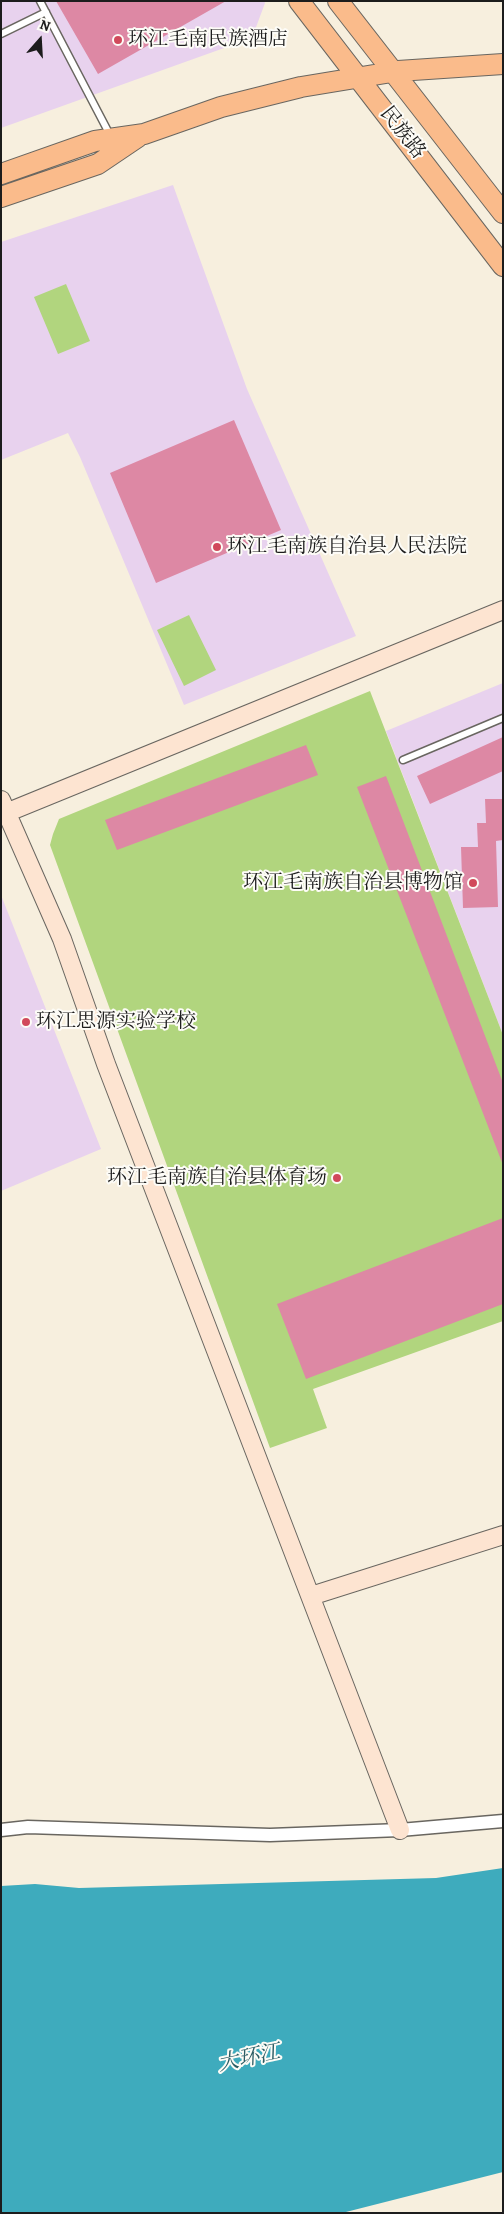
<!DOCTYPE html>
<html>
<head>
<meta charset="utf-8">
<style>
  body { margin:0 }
  #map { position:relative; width:504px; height:2214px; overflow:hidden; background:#f7efde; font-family:Alegreya,serif }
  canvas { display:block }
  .frame { position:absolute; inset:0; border:2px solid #1c1c1c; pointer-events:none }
  .north { position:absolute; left:15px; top:15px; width:50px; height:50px; -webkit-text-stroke:4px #fdfcf7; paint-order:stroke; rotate:19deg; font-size:14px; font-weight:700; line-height:20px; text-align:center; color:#1c1c1c }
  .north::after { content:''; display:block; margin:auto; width:18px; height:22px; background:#1c1c1c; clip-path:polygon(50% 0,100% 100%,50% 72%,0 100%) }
</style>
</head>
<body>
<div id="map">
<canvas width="504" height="2214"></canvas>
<div class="frame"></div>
<div class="north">N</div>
</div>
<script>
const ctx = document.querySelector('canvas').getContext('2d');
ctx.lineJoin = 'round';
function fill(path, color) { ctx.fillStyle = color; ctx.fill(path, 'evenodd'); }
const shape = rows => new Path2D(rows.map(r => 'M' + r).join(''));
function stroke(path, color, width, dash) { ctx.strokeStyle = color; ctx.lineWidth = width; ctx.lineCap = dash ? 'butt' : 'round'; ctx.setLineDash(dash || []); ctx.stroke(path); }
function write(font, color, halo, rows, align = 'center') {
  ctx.font = font + ' Alegreya,"Noto Serif SC",serif'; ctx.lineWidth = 4; ctx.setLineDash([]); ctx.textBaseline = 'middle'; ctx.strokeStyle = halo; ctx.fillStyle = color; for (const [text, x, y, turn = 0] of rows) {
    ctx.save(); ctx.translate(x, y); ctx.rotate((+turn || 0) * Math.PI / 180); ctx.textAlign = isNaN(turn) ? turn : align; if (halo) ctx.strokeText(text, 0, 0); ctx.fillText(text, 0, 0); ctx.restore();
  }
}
fill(shape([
  [1,1,264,1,265,3,252,38,1,128],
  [173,185,247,389,356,636,184,705,80,457,68,433,1,460,1,242],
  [503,683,503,1035,386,731],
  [1,895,101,1149,1,1191]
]), '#e8d2ee');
fill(shape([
  [66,284,90,341,58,354,34,297],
  [189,615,216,670,184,686,157,630],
  [370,691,503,1035,503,1321,313,1389,327,1428,270,1448,50,845,53,834,59,819]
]), '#b1d57e');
fill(shape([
  [503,1868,503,2172,342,2213,1,2213,1,1886,35,1884,79,1888,436,1878]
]), '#3eabbd');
fill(shape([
  [56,1,226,1,98,74],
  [234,420,281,530,156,583,110,473],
  [503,737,503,771,430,804,417,776],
  [306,745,318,775,117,850,105,820],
  [386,776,503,1083,503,1165,357,787],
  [485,799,503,799,503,840,496,841,498,907,463,908,461,847,478,847,477,823,486,823],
  [503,1218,503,1304,306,1379,277,1304]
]), '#dd88a4');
const lane = shape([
  [40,1,110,135],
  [1,34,46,12],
  [403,760,503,718]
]);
const street = shape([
  [1,1830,28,1827,270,1835,400,1830,503,1821]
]);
const secondary = shape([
  [1,800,62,939,106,1064,400,1830],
  [1,815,503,610],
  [311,1596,503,1535]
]);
const primary = shape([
  [299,1,503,266],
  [338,1,503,213],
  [1,174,95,141,144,134,221,107,301,87,398,71,503,64],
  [1,197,98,164,138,137]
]);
stroke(lane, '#696660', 9);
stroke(street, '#696660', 15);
stroke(secondary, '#696660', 20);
stroke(primary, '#696660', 22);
stroke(lane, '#fff', 6);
stroke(street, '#fff', 12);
stroke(secondary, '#fde4d1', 18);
stroke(primary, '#fabb8b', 20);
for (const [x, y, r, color] of [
  [118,40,5,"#d1495b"],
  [217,547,5,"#d1495b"],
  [473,883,5,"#d1495b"],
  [26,1022,5,"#d1495b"],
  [337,1178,5,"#d1495b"]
]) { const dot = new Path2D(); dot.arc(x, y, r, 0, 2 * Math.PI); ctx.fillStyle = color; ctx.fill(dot); stroke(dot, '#fdfcf7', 2); }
write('20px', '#1c1c1c', '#fdfcf7', [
  ["环江毛南民族酒店",128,40],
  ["环江毛南族自治县人民法院",227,547],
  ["环江毛南族自治县博物馆",463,883,"right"],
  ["环江思源实验学校",36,1022],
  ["环江毛南族自治县体育场",327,1178,"right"]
], 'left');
write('20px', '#1c1c1c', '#fdfcf7', [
  ["民族路",402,133,52]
]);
write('italic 21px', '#2b5c64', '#fdfcf7', [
  ["大环江",249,2059,-12]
]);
</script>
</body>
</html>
